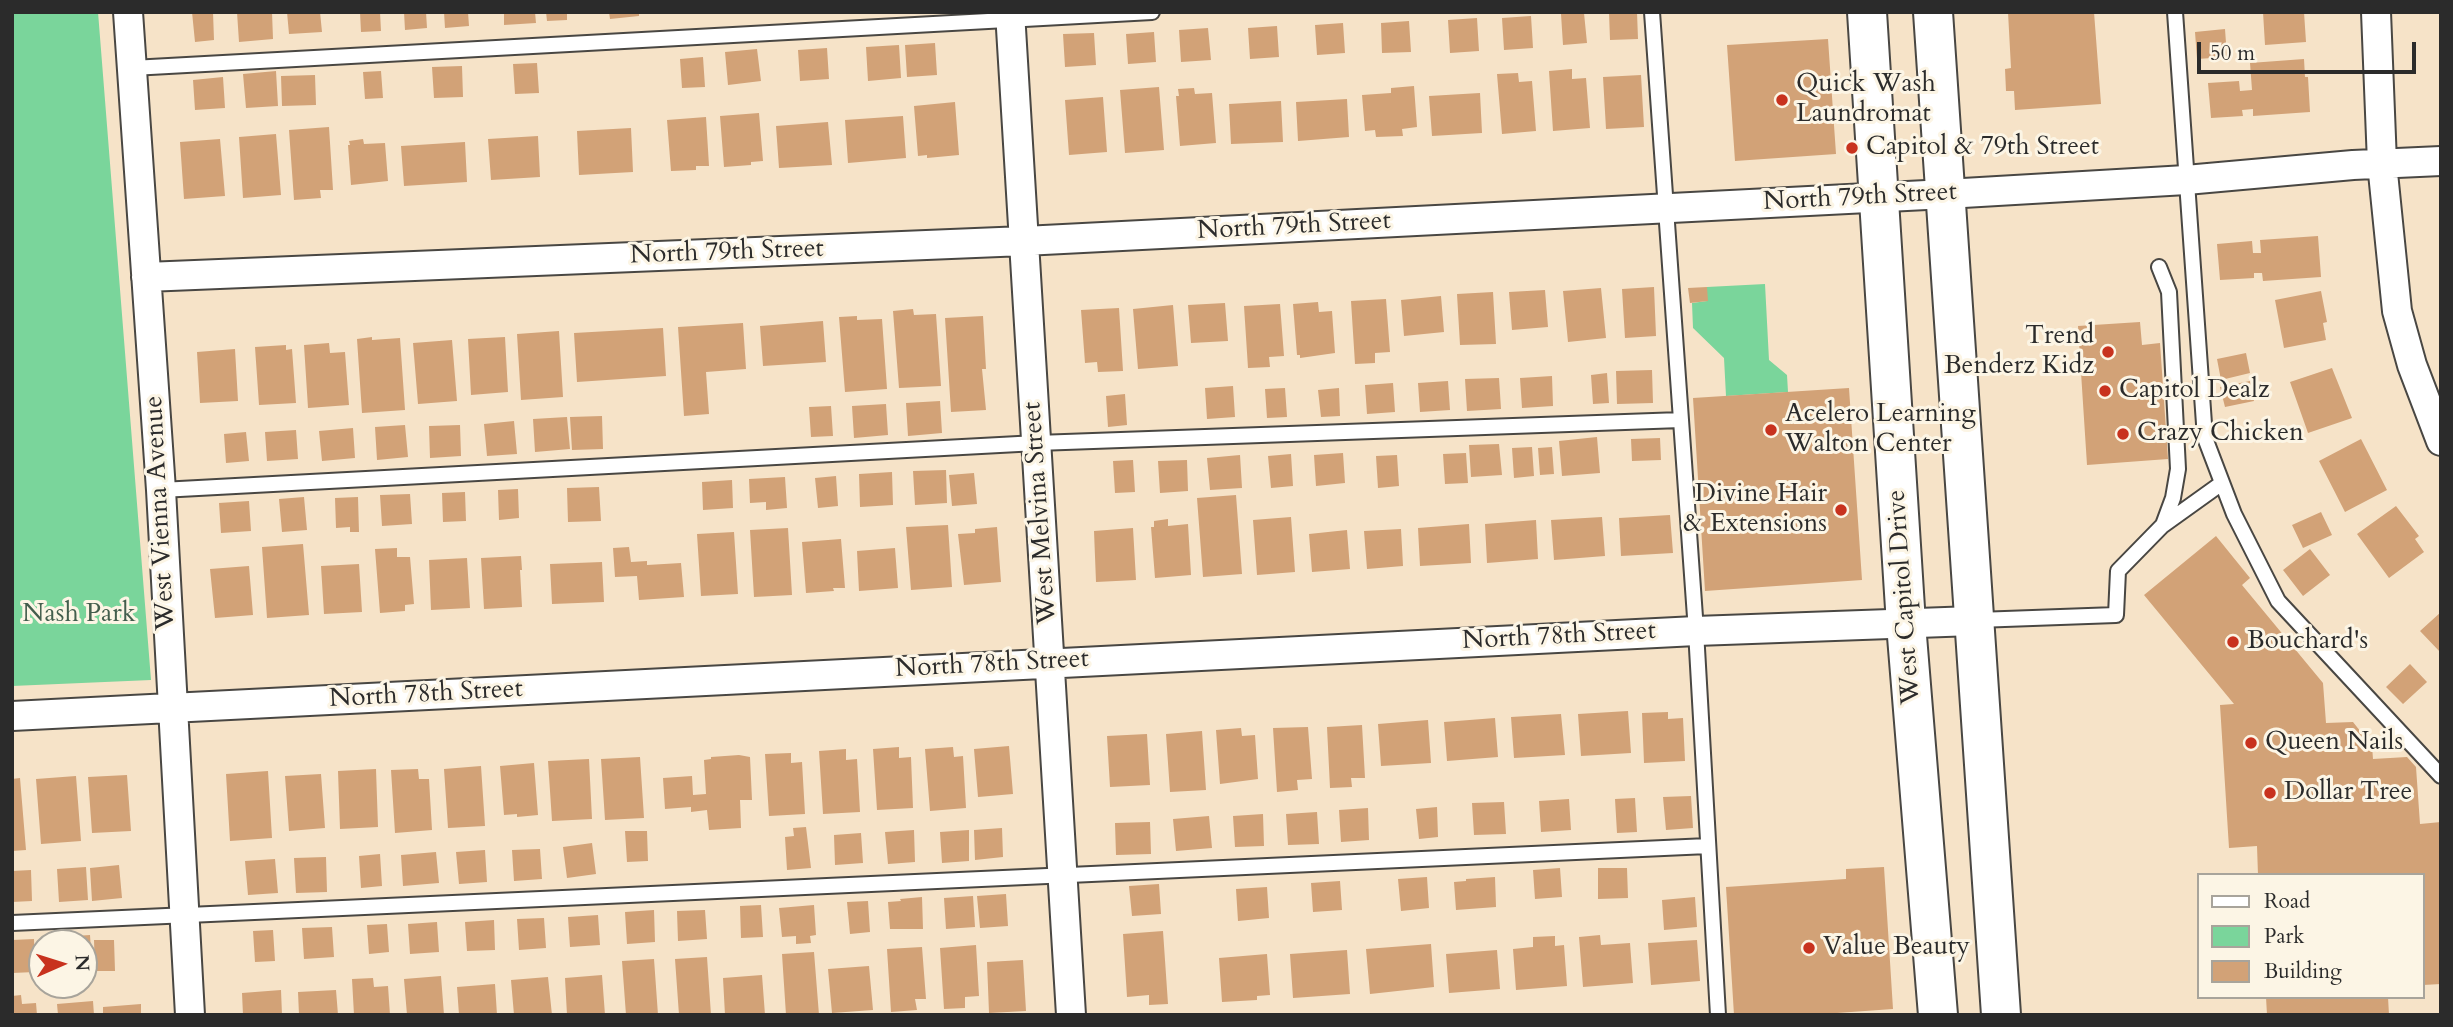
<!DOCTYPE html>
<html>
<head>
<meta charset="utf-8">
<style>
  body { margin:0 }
  #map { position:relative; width:2453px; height:1027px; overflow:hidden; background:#f6e3c8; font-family:Cardo,serif }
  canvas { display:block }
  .frame { position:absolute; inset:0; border:14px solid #2b2b2b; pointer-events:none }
  .legend { position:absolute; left:2197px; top:873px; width:228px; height:126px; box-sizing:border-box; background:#fcf5e5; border:2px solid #a8a49b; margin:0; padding:9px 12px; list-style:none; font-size:21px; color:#2b2b2b }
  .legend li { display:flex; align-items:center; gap:14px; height:35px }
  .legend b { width:35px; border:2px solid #a8a49b }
  .north { position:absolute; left:28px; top:929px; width:70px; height:70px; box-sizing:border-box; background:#fcf5e5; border:2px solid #a8a49b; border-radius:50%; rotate:87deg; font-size:19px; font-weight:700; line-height:28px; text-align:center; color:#2b2b2b }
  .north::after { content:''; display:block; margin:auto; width:24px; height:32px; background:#c8321e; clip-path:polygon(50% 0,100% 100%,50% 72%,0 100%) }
  .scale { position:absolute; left:2197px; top:42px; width:219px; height:32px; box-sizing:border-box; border:4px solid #2b2b2b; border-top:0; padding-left:9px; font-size:21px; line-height:24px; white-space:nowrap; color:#2b2b2b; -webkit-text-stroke:5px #fcf5e5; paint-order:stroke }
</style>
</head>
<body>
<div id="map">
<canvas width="2453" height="1027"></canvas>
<div class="frame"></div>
<ul class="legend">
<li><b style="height:9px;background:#fff"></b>Road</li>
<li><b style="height:19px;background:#7ad59b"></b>Park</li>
<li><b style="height:19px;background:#d2a277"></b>Building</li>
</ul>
<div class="north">N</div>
<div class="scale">50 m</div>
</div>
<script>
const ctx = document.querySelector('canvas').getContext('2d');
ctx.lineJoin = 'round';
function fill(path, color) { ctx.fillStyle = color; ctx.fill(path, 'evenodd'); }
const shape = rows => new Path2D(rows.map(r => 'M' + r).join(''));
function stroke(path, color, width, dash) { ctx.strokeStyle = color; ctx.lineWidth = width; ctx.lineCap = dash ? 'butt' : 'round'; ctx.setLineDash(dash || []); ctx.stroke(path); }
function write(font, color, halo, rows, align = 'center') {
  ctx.font = font + ' Cardo,serif'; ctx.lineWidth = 6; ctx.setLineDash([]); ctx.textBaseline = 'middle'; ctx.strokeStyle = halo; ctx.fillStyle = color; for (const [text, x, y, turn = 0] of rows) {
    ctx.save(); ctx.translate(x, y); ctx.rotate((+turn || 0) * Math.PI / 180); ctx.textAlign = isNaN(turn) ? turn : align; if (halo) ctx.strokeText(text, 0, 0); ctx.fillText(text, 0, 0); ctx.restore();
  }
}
fill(shape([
  [12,12,98,12,151,680,12,686],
  [1765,284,1769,360,1787,375,1788,392,1726,396,1724,358,1693,328,1692,303,1707,301,1707,287]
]), '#7ad59b');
fill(shape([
  [192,12,213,12,214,40,195,42],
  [237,12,272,12,273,39,239,42],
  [287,12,320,12,322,32,289,34],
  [360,12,380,12,381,31,361,32],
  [404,12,426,12,427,28,405,30],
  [444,12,468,12,469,26,445,28],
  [504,12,535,12,536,23,504,25],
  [546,12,567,12,567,20,547,21],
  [609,12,639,12,639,16,610,19],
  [1609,12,1637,12,1638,39,1610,40],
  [2008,12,2094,12,2101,104,2015,110,2014,91,2006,91,2005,69,2011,68],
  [2263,12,2304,12,2306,42,2265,45],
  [1584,13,1587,43,1563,45,1561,14],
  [1531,16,1533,48,1504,50,1502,18],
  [1477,18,1479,51,1450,53,1448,20],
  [1409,21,1411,52,1382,53,1381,23],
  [1343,23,1345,53,1317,55,1315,25],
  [1277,26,1279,57,1250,59,1248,28],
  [1208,28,1211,60,1181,62,1179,30],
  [2225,29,2227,57,2197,59,2195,32],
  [1154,32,1156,62,1128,64,1126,34],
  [1094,33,1096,65,1065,67,1063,34],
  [1828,39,1836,154,1735,161,1727,45],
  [935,43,937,75,907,77,905,45],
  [899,45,901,78,868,81,866,47],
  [827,48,829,79,800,81,798,50],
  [757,49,761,81,728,85,725,52],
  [703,57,705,87,682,88,680,59],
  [2304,59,2305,77,2308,77,2310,112,2253,116,2253,109,2242,110,2243,116,2211,118,2208,83,2239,81,2240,91,2252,90,2250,63],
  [537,63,539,93,515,94,513,64],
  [462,66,463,97,434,98,432,67],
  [1572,69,1572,79,1586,78,1590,128,1553,131,1549,71],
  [276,71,278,106,246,108,243,74],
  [381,71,383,98,365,99,363,72],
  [1518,73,1519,82,1532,81,1536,131,1502,134,1497,74],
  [315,75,316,105,282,106,281,76],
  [1641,75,1644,127,1606,129,1603,77],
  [223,77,225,108,195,110,193,80],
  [1414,86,1417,127,1402,129,1403,136,1376,137,1375,130,1365,131,1362,95,1391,93,1391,88],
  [1159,87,1164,150,1125,153,1120,90],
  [1194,88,1195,94,1212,93,1216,143,1180,146,1176,96,1179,96,1178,89],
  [1480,93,1482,133,1432,136,1429,96],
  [1103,97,1107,152,1069,155,1065,100],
  [1347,99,1349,137,1298,141,1296,102],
  [1281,101,1283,142,1231,144,1229,104],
  [955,102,959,155,927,158,927,155,918,156,914,106],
  [759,113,763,161,751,162,751,165,724,167,720,116],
  [903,116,906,158,848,163,845,120],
  [706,117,709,166,696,166,696,170,671,171,667,120],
  [828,122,832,165,779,168,776,126],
  [329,127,333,190,320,190,321,198,294,200,289,130],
  [631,128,633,172,579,175,577,131],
  [276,134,281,195,243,198,239,137],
  [538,136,540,177,491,180,488,139],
  [220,139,225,196,184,199,180,142],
  [363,139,364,144,385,143,388,181,351,185,348,145,350,145,349,141],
  [465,142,467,182,404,186,401,146],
  [2318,236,2321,277,2263,281,2262,273,2254,273,2254,278,2220,280,2217,244,2252,241,2253,253,2261,253,2260,240],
  [1654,287,1656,336,1625,338,1622,289],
  [1707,287,1708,301,1690,303,1688,288],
  [1601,288,1606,338,1568,342,1563,291],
  [1545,290,1548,327,1512,330,1509,292],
  [2321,291,2327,322,2323,323,2326,340,2284,348,2275,300],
  [1493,292,1496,344,1460,345,1457,294],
  [1441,296,1444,332,1404,336,1401,300],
  [1386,299,1390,352,1375,353,1375,363,1355,364,1351,301],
  [1318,302,1319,312,1332,311,1335,353,1300,358,1300,355,1297,355,1293,304],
  [1225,303,1228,341,1191,343,1188,305],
  [1280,304,1284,356,1269,357,1270,367,1248,368,1244,306],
  [1173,305,1178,366,1138,369,1133,309],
  [1119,308,1123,371,1098,372,1097,362,1085,363,1081,310],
  [913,309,914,315,936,314,941,386,899,388,893,311],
  [857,316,857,320,882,319,887,389,845,392,839,317],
  [983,316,986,369,982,369,986,410,951,412,945,318],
  [823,321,826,362,763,366,760,326],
  [2140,322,2142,345,2160,343,2168,459,2087,465,2078,326],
  [743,323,746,369,706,372,709,414,684,416,678,327],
  [663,328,666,376,577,382,574,333],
  [559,331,563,397,521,400,517,334],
  [372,337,372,340,400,338,405,410,362,413,357,339],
  [505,337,508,392,471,395,468,339],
  [452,340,457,401,418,404,413,343],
  [329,343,330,353,345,352,349,405,308,408,304,345],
  [286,345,286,350,292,349,296,403,259,405,255,347],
  [235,349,238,401,200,403,197,352],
  [2246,353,2250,373,2221,380,2217,359],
  [2332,368,2352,418,2308,433,2290,382],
  [1652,370,1653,403,1617,404,1616,371],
  [1607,373,1609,403,1593,404,1591,375],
  [1552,376,1553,406,1522,408,1520,378],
  [1499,378,1501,409,1467,411,1465,379],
  [1448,381,1450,410,1420,412,1418,383],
  [2250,381,2254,401,2225,407,2220,387],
  [1393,383,1395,412,1367,414,1365,385],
  [1233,386,1235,417,1207,419,1205,388],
  [1285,388,1287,417,1267,418,1265,389],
  [1339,388,1340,416,1321,417,1318,390],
  [1849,388,1862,580,1705,591,1693,398],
  [1125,394,1127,425,1108,427,1106,396],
  [940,401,942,433,908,436,906,403],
  [886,404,888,435,854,438,852,406],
  [831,406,833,436,811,437,809,407],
  [602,416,603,449,572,450,570,417],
  [567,417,570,449,535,452,533,419],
  [514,421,517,454,487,456,484,424],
  [405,425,408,457,377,460,375,427],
  [460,425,461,456,430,458,429,426],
  [353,428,355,458,322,461,319,431],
  [296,430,298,459,267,461,265,432],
  [246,432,249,461,226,463,224,434],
  [1597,437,1600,473,1562,476,1559,441],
  [1660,438,1661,460,1632,461,1631,439],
  [2361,439,2387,490,2345,512,2319,461],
  [1499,444,1502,475,1471,477,1469,445],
  [1532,447,1534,476,1514,478,1512,448],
  [1552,447,1554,474,1540,475,1538,448],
  [1343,453,1345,483,1316,486,1314,455],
  [1466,453,1468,483,1445,484,1443,454],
  [1291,454,1293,486,1271,488,1268,456],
  [1240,455,1242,488,1210,490,1207,458],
  [1397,455,1399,486,1378,488,1376,456],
  [1133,460,1135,492,1115,493,1113,461],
  [1187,460,1188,491,1160,493,1158,461],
  [946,470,947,503,915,505,913,471],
  [892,472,893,505,860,507,859,474],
  [974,473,977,504,952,506,949,475],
  [836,476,838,506,818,508,815,478],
  [785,477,787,508,766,510,766,502,750,503,749,479],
  [732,480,733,508,703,510,702,482],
  [599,487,601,521,568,522,567,488],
  [518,489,519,518,499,520,498,490],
  [465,492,466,521,443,522,442,493],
  [410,494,412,524,382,526,380,495],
  [1236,495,1242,574,1203,577,1197,498],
  [304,497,307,530,282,532,279,499],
  [358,497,359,532,350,532,350,527,336,528,335,498],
  [249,501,251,531,221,533,219,503],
  [2396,506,2419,536,2415,539,2424,552,2389,578,2357,534],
  [2321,512,2332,535,2303,548,2292,525],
  [1670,515,1673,553,1621,556,1619,518],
  [1291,517,1295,572,1257,575,1253,520],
  [1602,517,1605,556,1554,560,1551,520],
  [1168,519,1168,526,1188,524,1191,575,1155,578,1151,527,1154,527,1154,521],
  [1536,520,1538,559,1487,563,1485,524],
  [1469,524,1471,563,1420,566,1418,528],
  [948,525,952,587,911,590,906,527],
  [997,527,1001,582,964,585,958,534,975,533,975,529],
  [788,528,792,595,754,597,750,530],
  [1133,528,1136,580,1096,582,1094,531],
  [1401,529,1403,566,1367,569,1364,531],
  [1347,530,1350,569,1312,572,1309,534],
  [734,532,738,594,701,596,697,534],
  [2216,536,2250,578,2242,585,2323,683,2326,723,2353,722,2372,746,2373,759,2407,757,2416,767,2420,824,2441,822,2441,984,2423,985,2423,875,2258,875,2257,846,2229,848,2220,705,2234,704,2144,595],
  [841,539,845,588,833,588,834,591,806,593,802,542],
  [303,544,309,615,267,618,262,547],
  [629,547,631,562,647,561,647,565,681,563,684,597,639,600,637,576,615,577,613,548],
  [397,548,397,557,410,557,414,604,405,605,405,611,380,613,375,549],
  [895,548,898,588,859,591,857,551],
  [2310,549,2330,575,2303,596,2283,570],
  [521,556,522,570,520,570,522,607,484,609,481,558],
  [467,558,470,608,431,610,429,560],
  [602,562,604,602,552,604,550,564],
  [359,564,362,612,324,614,321,566],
  [249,566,253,615,215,618,210,569],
  [2441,612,2441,653,2420,631],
  [2410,664,2427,682,2403,704,2386,687],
  [1628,711,1631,753,1581,756,1578,714],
  [1668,712,1668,719,1683,718,1685,761,1644,763,1642,713],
  [1561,714,1565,755,1514,758,1511,717],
  [1495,718,1498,757,1447,761,1444,722],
  [1428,720,1431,763,1381,766,1378,724],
  [1362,725,1365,778,1351,778,1352,787,1330,788,1327,727],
  [1308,727,1312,779,1297,780,1298,790,1277,792,1273,728],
  [1241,728,1242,736,1255,735,1258,779,1220,784,1216,730],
  [1202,731,1206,790,1170,792,1166,734],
  [1147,734,1150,785,1110,787,1107,736],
  [1009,746,1013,794,978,797,974,749],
  [899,747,899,758,911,757,913,808,877,810,873,749],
  [953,747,954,757,963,756,966,808,930,811,925,749],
  [846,749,846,760,857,759,860,812,823,814,819,751],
  [791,753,791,763,802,762,805,814,769,816,765,754],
  [739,755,750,757,752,800,740,800,741,828,709,830,707,810,691,812,691,807,665,809,663,778,692,776,693,795,706,794,704,760,711,759,711,757],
  [640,757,644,818,605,820,601,759],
  [589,759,592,819,552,821,548,761],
  [534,763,538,815,517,817,517,814,504,815,500,766],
  [481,766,485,826,448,828,444,769],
  [376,769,378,827,340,829,338,771],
  [418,769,419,779,429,779,432,830,395,833,391,770],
  [268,771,272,838,230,841,226,774],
  [321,774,325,828,289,831,285,776],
  [127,775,131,831,92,833,88,777],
  [76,776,81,841,41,844,36,779],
  [20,778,26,850,12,851,12,779],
  [1691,796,1693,828,1666,830,1663,797],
  [1635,798,1637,832,1617,833,1615,799],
  [1569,799,1571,830,1541,832,1539,801],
  [1504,802,1506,834,1474,835,1472,803],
  [1437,807,1438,837,1419,839,1416,809],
  [1368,808,1369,840,1341,842,1339,810],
  [1317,812,1319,844,1288,845,1286,814],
  [1263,814,1264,846,1235,847,1233,816],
  [1209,816,1212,848,1176,851,1173,819],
  [1150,822,1151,854,1116,855,1115,823],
  [806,827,811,868,787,870,785,837,794,836,793,828],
  [1002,828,1003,857,975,860,974,830],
  [914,830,915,862,888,864,885,832],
  [969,830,969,861,942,863,940,832],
  [625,831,647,831,648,861,627,862],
  [861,833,863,863,835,865,834,835],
  [592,843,596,874,567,878,563,847],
  [540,849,542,879,514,881,512,850],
  [485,850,487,882,459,884,456,852],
  [436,852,439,883,403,886,401,855],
  [380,854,382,886,361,888,359,856],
  [326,857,327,892,296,893,294,858],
  [275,859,278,893,248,895,245,861],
  [119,865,122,898,92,901,90,868],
  [86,867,88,900,59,902,57,869],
  [1884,867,1893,1009,1809,1015,1734,1015,1726,887,1846,879,1846,869],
  [1560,868,1562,897,1535,899,1533,870],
  [1598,868,1627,868,1628,898,1598,899],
  [31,870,32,901,12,902,12,871],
  [1427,877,1429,908,1401,911,1398,879],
  [1495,877,1496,907,1456,910,1454,882,1466,881,1466,879],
  [1340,881,1342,910,1313,912,1311,883],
  [1159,884,1161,914,1132,916,1129,886],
  [1267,887,1269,918,1238,921,1236,889],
  [1006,894,1008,926,980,928,977,896],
  [973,896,975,927,946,929,944,898],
  [922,897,923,929,890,929,888,902,901,901,900,899],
  [1695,897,1697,927,1664,930,1662,900],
  [868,901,870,932,850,934,847,902],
  [761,905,763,937,741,938,740,906],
  [814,905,816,935,810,936,811,943,796,944,796,936,782,937,779,908],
  [654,910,655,942,627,944,625,912],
  [705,910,707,939,678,941,677,911],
  [598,915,600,945,570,947,568,917],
  [544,918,546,948,519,950,517,919],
  [494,920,495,950,467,951,465,922],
  [437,922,439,952,410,954,408,924],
  [387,924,389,952,369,954,367,925],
  [332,927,334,957,304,959,302,928],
  [273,930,275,961,255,962,253,931],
  [1163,931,1168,1004,1149,1005,1149,995,1127,997,1123,934],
  [90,935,92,966,84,966,84,943,60,943,60,937],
  [1600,935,1601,945,1630,943,1633,983,1583,987,1579,937],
  [1555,936,1555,946,1564,945,1567,986,1516,990,1513,949,1533,947,1533,937],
  [34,939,35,972,12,973,12,940],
  [94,940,114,940,115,971,95,971],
  [1697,940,1700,981,1651,985,1648,943],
  [1431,944,1434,987,1370,994,1366,949],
  [976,945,979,996,965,997,965,1008,944,1009,940,948],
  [922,947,926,999,915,999,917,1010,891,1012,887,949],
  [1347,950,1350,994,1293,998,1290,954],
  [1497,950,1500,989,1449,993,1446,954],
  [814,952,819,1015,786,1015,782,954],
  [1267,954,1270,995,1257,996,1257,1000,1222,1002,1219,958],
  [707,957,711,1015,679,1015,675,959],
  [654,959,658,1015,626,1015,622,961],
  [1023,960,1026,1011,989,1013,987,962],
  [869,966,873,1010,832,1013,828,969],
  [602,975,605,1015,567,1015,565,978],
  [762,975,765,1015,725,1015,723,978],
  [441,976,444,1015,407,1015,404,979],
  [548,977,552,1015,514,1015,511,980],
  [373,978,374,987,388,986,390,1015,354,1015,352,979],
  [495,984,497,1015,459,1015,457,987],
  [281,990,282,1015,243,1015,242,993],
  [336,990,338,1015,299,1015,298,992],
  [21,995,22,1004,36,1003,37,1015,12,1015,12,996],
  [2266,997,2388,997,2389,1015,2267,1015],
  [93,1001,94,1015,58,1015,57,1004],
  [141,1004,141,1015,103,1015,103,1007]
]), '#d2a277');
const lane = shape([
  [1652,12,1696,631,1718,1015],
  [2175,12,2205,438,2234,514,2278,601,2441,776],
  [132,68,1152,12],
  [2159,267,2169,292,2178,469,2173,498,2163,525],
  [161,490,1037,443,1681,420],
  [1977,620,2116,615,2118,571,2162,526,2222,483],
  [12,923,1708,846]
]);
const street = shape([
  [128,12,161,490,190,1015],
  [1010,12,1071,1015],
  [2376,12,2382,163,2397,311,2412,365,2441,441],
  [146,277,1024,241,1946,194,2186,180,2353,165,2441,161],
  [12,716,1696,631,1973,621]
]);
const primary = shape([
  [1867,12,1906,624,1938,1015],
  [1933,12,2001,1015]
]);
stroke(lane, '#494743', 18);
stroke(street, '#494743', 32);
stroke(primary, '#494743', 42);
stroke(lane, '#fff', 14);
stroke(street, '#fff', 28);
stroke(primary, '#fff', 38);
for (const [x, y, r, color] of [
  [1782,100,7,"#c8321e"],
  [1852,148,7,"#c8321e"],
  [2108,352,7,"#c8321e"],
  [2105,391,7,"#c8321e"],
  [1771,430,7,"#c8321e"],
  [2123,434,7,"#c8321e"],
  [1841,510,7,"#c8321e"],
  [2233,642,7,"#c8321e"],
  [2251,743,7,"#c8321e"],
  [2270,793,7,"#c8321e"],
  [1809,948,7,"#c8321e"]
]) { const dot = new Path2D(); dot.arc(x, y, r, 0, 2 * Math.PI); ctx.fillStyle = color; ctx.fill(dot); stroke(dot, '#fcf5e5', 2.5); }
write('26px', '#2b2b2b', '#fcf5e5', [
  ["Quick Wash",1796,85],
  ["Laundromat",1796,115],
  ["Capitol & 79th Street",1866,148],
  ["Trend",2094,337,"right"],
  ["Benderz Kidz",2094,367,"right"],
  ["Capitol Dealz",2119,391],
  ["Acelero Learning",1785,415],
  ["Walton Center",1785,445],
  ["Crazy Chicken",2137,434],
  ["Divine Hair",1827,495,"right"],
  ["& Extensions",1827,525,"right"],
  ["Bouchard's",2247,642],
  ["Queen Nails",2265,743],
  ["Dollar Tree",2284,793],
  ["Value Beauty",1823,948]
], 'left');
write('26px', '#2b2b2b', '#fcf5e5', [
  ["North 79th Street",1860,198,-3],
  ["North 79th Street",1294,227,-3],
  ["North 79th Street",727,253,-2],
  ["West Vienna Avenue",161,513,-93],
  ["West Melvina Street",1041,513,-94],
  ["West Capitol Drive",1905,597,-94],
  ["North 78th Street",1559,637,-3],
  ["North 78th Street",992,665,-3],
  ["North 78th Street",426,695,-3]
]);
write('26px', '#435e4d', '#fcf5e5', [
  ["Nash Park",79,615]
]);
</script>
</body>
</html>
